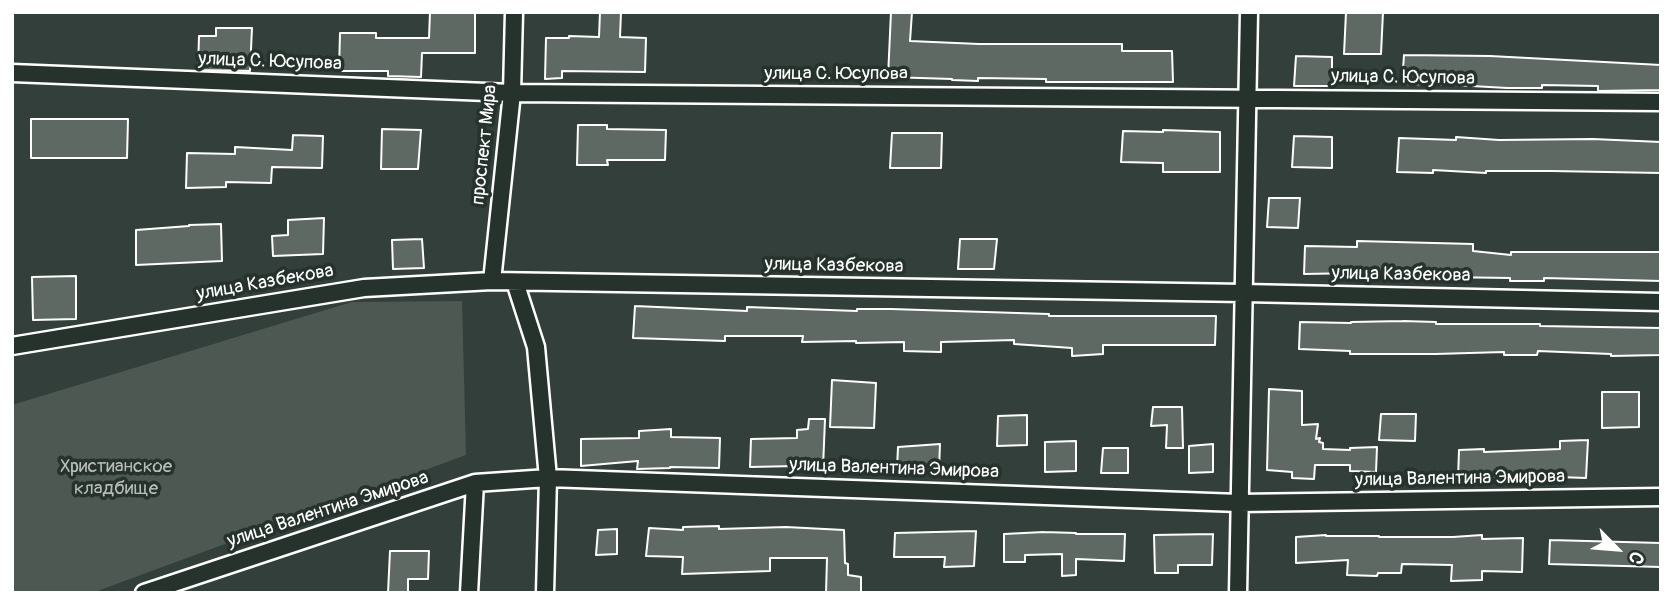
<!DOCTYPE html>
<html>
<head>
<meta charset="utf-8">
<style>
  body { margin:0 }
  #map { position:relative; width:1673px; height:605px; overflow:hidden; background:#333f3a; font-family:Pangolin,sans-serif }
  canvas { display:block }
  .frame { position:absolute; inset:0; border:14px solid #fff; pointer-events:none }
  .north { position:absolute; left:1582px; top:514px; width:70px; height:70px; -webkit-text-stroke:5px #26332d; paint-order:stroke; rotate:115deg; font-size:19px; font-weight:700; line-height:28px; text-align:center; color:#fff }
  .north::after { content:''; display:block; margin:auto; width:24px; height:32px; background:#fff; clip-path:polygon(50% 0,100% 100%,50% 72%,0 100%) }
</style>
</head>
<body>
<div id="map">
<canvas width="1673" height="605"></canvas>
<div class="frame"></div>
<div class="north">С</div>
</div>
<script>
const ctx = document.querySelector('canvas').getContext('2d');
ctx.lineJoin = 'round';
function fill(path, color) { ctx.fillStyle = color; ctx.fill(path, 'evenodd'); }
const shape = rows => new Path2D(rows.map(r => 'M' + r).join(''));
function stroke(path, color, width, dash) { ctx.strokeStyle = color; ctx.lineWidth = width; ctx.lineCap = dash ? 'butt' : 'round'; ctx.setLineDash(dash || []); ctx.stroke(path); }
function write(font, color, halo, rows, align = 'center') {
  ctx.font = font + ' Pangolin,sans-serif'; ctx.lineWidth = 7; ctx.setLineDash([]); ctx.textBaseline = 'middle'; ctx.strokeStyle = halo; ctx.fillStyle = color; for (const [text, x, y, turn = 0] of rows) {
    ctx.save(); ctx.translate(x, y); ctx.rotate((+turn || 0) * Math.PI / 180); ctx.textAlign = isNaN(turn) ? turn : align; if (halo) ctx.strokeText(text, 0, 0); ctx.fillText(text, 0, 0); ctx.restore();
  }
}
fill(shape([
  [462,301,466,455,92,593,12,593,12,405,352,302]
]), '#4d5853');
const building = shape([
  [430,12,475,12,475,53,422,53,421,77,388,76,388,71,339,71,340,33,376,33,376,38,429,38,430,12],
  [600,12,621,12,620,37,646,38,645,72,562,71,562,78,545,79,546,38,569,38,569,36,599,37,600,12],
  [891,12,912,12,910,41,979,44,1122,44,1122,51,1172,51,1173,82,1046,82,1046,79,978,78,978,81,952,80,952,79,888,77,891,12],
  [1346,12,1383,12,1381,54,1344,54,1346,12],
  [216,28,252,28,250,71,198,70,199,36,216,36,216,28],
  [1404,55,1490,56,1661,65,1661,90,1598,91,1598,86,1542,85,1542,88,1507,88,1454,85,1402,84,1404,55],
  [1296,56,1332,57,1332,86,1294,86,1296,56],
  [31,119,128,119,127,158,31,158,31,119],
  [578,125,607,125,607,129,666,130,665,160,607,160,608,165,577,165,578,125],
  [382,129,421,130,418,169,381,169,382,129],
  [1163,130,1220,132,1220,172,1163,172,1163,163,1121,162,1123,131,1163,132,1163,130],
  [892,133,942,133,941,168,890,168,892,133],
  [293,135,323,136,322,168,272,167,271,183,226,182,226,187,186,188,187,153,235,154,235,147,292,150,293,135],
  [1294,136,1332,137,1332,168,1292,167,1294,136],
  [1456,137,1499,140,1593,139,1661,142,1661,173,1551,171,1486,171,1486,173,1433,170,1433,173,1397,172,1399,138,1456,140,1456,137],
  [1269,198,1300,198,1298,228,1267,227,1269,198],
  [324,218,323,254,273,256,272,236,288,235,288,220,324,218],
  [221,224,222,261,136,265,136,230,189,226,189,225,221,224],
  [422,239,424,268,393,269,392,240,422,239],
  [960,239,997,239,994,269,958,269,960,239],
  [1357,241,1473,244,1473,251,1511,255,1511,252,1661,252,1661,281,1544,278,1544,281,1510,281,1510,278,1443,277,1443,275,1383,272,1383,277,1356,277,1357,273,1304,274,1305,246,1357,247,1357,241],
  [76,276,76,319,33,320,32,277,76,276],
  [635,306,747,311,747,307,857,311,857,309,891,309,1049,314,1049,316,1216,316,1215,345,1103,345,1103,354,1072,356,1072,348,1014,344,1014,340,941,342,941,352,904,351,904,342,856,343,856,341,802,342,803,336,725,336,725,341,633,338,635,306],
  [1403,321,1436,322,1436,324,1540,324,1540,326,1661,328,1661,355,1611,356,1611,354,1538,351,1537,355,1504,355,1504,352,1435,354,1350,354,1350,351,1299,349,1300,322,1351,323,1351,322,1403,321],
  [832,380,876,383,874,428,830,427,832,380],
  [1269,389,1302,391,1302,425,1318,424,1316,439,1320,438,1319,442,1323,443,1323,449,1350,450,1350,448,1377,447,1376,472,1350,471,1350,465,1315,465,1314,479,1292,478,1292,472,1267,470,1269,389],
  [1602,392,1639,392,1639,427,1602,428,1602,392],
  [1153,407,1182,407,1183,448,1166,448,1167,425,1151,426,1153,407],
  [1381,414,1416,414,1415,441,1379,440,1381,414],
  [1027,415,1027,445,997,446,998,416,1027,415],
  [809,419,825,419,823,468,796,468,796,466,750,467,751,439,797,438,797,430,808,429,809,419],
  [671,429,671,437,720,438,719,468,670,467,670,468,637,469,638,461,581,466,581,439,639,438,639,431,671,429],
  [1588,440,1586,478,1558,477,1505,480,1505,476,1458,479,1459,450,1484,449,1484,452,1560,449,1560,441,1588,440],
  [1076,441,1076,471,1045,472,1045,442,1076,441],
  [940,444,939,470,923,471,897,469,898,447,940,444],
  [1213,444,1213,472,1189,473,1189,446,1213,444],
  [1103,448,1128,448,1128,473,1101,473,1103,448],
  [719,526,719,529,786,527,844,530,845,563,848,564,848,575,861,577,861,593,826,593,827,558,770,558,770,571,682,574,683,557,646,556,649,528,683,530,683,527,719,526],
  [617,529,617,554,596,555,598,530,617,529],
  [976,531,974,566,944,567,945,557,894,557,895,533,976,531],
  [1044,532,1076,533,1076,534,1125,534,1124,561,1076,559,1076,575,1062,576,1062,554,1025,555,1025,562,1004,562,1004,534,1044,532],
  [1213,534,1212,565,1178,565,1178,573,1155,573,1154,535,1213,534],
  [1326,535,1326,536,1379,536,1379,537,1453,537,1482,535,1482,539,1523,538,1522,572,1482,571,1482,580,1451,581,1452,565,1402,564,1401,573,1378,573,1377,576,1347,575,1348,560,1296,563,1296,537,1326,535],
  [1550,540,1661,543,1661,567,1549,564,1550,540],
  [390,551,429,551,428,579,408,579,408,593,388,593,390,551]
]);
fill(building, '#5f6964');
stroke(building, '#fff', 2);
const street = shape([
  [12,73,512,93,1661,102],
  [492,281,512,93,514,12],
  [515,282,536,347,548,478,545,593],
  [12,346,364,288,492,281,1244,293,1661,302],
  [144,593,475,483,548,478,1239,503,1661,497],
  [469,593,475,483],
  [1238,593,1249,12]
]);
stroke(street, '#fff', 21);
stroke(street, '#26332d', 16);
write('19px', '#fff', '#26332d', [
  ["улица С. Юсупова",270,62,2],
  ["улица С. Юсупова",836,74],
  ["улица С. Юсупова",1403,78,1],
  ["проспект Мира",485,145,-84],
  ["улица Казбекова",834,266,1],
  ["улица Казбекова",1401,275,1],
  ["улица Казбекова",265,283,-10],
  ["улица Валентина Эмирова",894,469,2],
  ["улица Валентина Эмирова",1460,479,-1],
  ["улица Валентина Эмирова",328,510,-18]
]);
write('19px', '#b8bcba', '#26332d', [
  ["Христианское",116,467],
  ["кладбище",116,489]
]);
</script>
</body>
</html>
